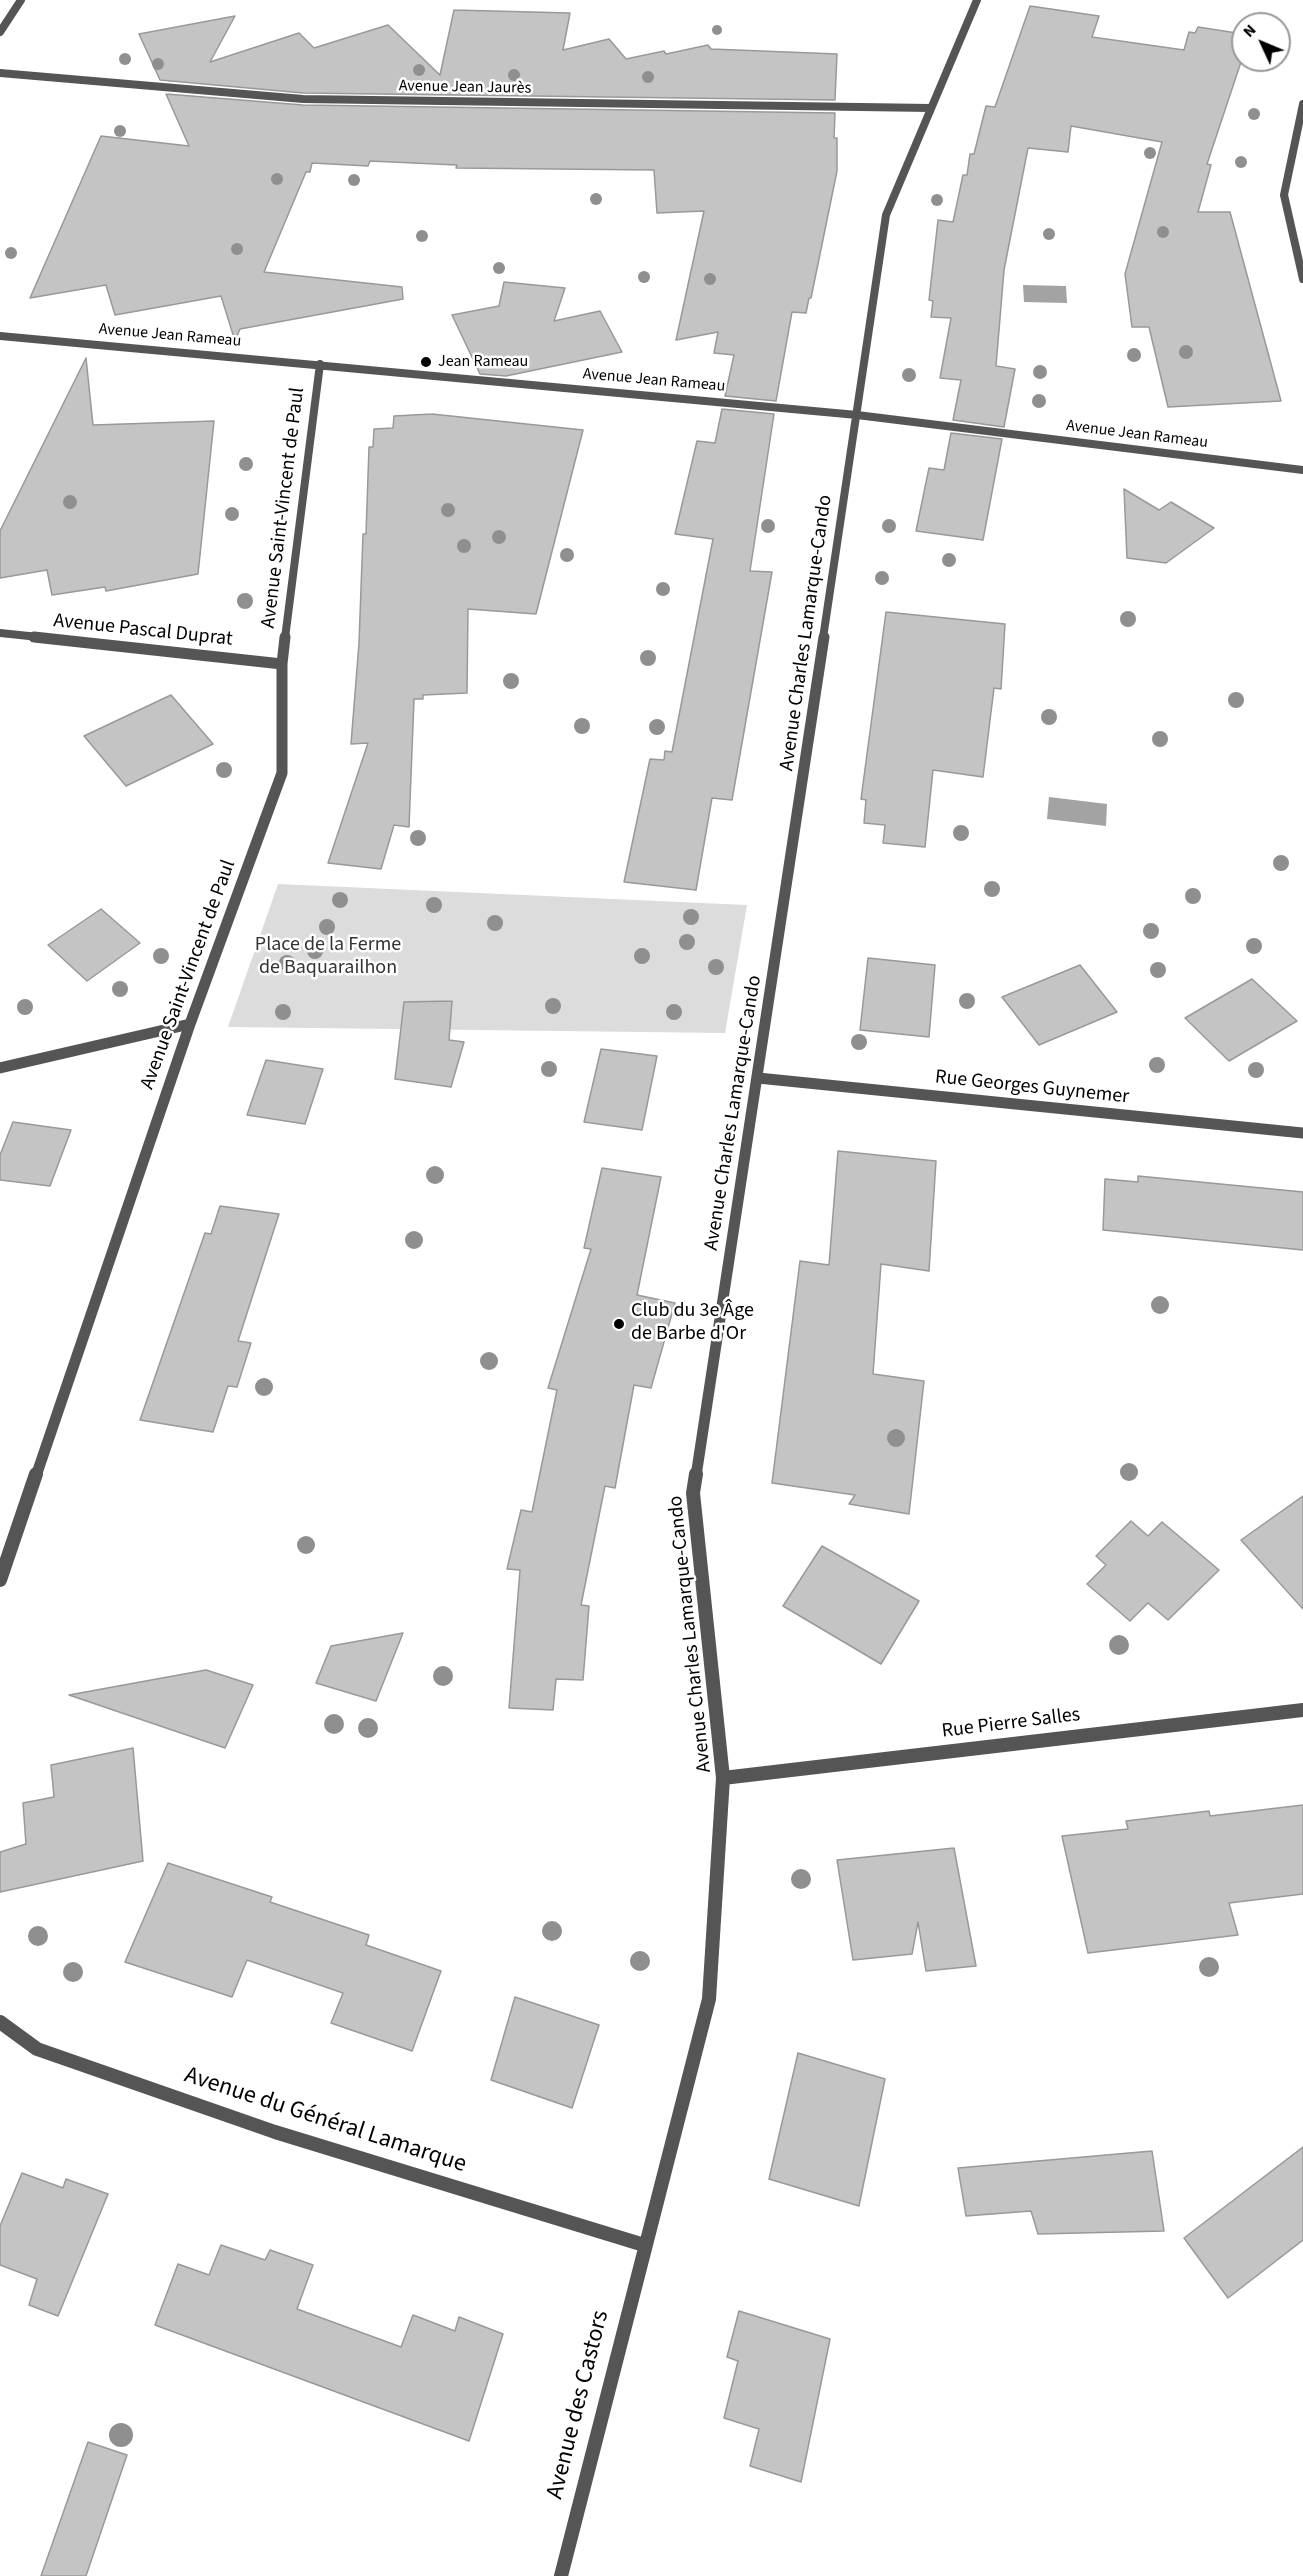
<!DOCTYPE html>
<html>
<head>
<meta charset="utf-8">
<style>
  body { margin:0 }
  #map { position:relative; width:1303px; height:2576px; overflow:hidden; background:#fff; font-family:"Source Sans 3",sans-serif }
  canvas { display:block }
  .north { position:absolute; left:1231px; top:12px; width:60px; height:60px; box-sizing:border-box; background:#fff; border:2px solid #999; border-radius:50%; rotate:314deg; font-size:16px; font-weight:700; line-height:24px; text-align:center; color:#000 }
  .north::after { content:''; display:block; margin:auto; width:21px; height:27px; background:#000; clip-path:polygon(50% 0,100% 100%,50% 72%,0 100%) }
</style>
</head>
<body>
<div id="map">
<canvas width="1303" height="2576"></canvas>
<div class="north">N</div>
</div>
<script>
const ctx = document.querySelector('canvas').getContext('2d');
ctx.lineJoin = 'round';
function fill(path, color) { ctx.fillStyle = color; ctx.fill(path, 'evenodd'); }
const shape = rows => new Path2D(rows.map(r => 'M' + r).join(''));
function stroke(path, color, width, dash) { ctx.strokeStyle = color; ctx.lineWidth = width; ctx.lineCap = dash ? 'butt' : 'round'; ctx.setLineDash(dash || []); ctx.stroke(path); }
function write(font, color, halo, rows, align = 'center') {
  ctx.font = font + ' "Source Sans 3",sans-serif'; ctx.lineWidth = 5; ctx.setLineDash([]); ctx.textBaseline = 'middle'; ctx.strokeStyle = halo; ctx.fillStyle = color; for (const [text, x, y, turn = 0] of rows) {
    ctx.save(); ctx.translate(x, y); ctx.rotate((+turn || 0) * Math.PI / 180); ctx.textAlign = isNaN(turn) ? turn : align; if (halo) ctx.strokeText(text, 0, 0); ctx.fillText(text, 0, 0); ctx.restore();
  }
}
fill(shape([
  [278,884,747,905,725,1033,228,1027]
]), '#dcdcdc');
fill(shape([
  [1023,285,1066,286,1067,303,1024,302],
  [1049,797,1107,804,1106,826,1047,819]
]), '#a3a3a3');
const building = shape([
  [1030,6,1099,16,1092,37,1184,50,1189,32,1195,33,1198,27,1243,34,1243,56,1207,164,1211,165,1198,212,1230,212,1281,401,1168,407,1149,327,1132,327,1125,274,1162,142,1071,126,1068,152,1028,148,1004,270,996,366,1015,369,1004,427,953,420,961,380,940,378,951,318,931,317,933,301,929,300,938,220,953,222,963,175,967,175,970,154,974,154,986,106,995,107,1030,6],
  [454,10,570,13,563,50,609,39,626,59,664,51,666,54,708,45,711,49,837,54,835,100,303,93,160,80,139,34,235,16,210,62,299,33,314,48,388,25,440,75,454,10],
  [166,94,303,105,835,113,834,138,837,138,837,171,811,298,809,298,806,313,792,312,776,401,725,396,734,355,714,353,718,332,676,340,704,211,657,213,654,170,456,168,457,165,370,161,368,166,312,163,310,172,306,172,264,272,402,287,403,299,240,329,235,341,221,296,115,315,106,285,30,298,101,136,189,146,166,94],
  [504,282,565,288,554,321,600,311,622,352,506,376,480,374,452,315,499,306,504,282],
  [86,358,93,425,214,421,198,574,106,591,105,587,52,595,47,570,0,578,0,531,86,358],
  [722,409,774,414,750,571,772,572,732,800,712,798,696,890,624,882,650,759,664,760,665,751,672,752,713,539,675,534,697,441,715,443,722,409],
  [432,414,583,430,536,614,468,609,467,693,423,695,423,699,414,699,409,827,394,825,381,869,328,863,368,743,351,744,359,643,363,534,366,534,369,447,373,447,374,429,393,428,394,416,432,414],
  [951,433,1002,439,983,540,916,531,929,468,944,470,951,433],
  [1124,489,1159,510,1171,502,1214,528,1166,563,1127,558,1124,489],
  [886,612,1005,624,1001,689,994,688,983,777,933,770,925,847,883,843,885,825,864,823,866,800,861,799,886,612],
  [171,695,213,744,126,786,84,736,171,695],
  [101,909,140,943,87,981,48,945,101,909],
  [868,958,935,965,929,1037,860,1030,868,958],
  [1080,965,1117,1012,1039,1045,1002,997,1080,965],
  [1252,979,1297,1021,1229,1061,1185,1018,1252,979],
  [452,1001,449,1040,464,1042,451,1087,395,1079,404,1002,452,1001],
  [601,1049,657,1056,642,1130,584,1122,601,1049],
  [266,1060,323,1069,305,1124,247,1115,266,1060],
  [13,1122,71,1130,50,1186,0,1180,0,1155,13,1122],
  [838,1151,936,1161,929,1271,881,1264,873,1374,924,1381,909,1514,849,1504,855,1495,772,1483,800,1261,829,1265,838,1151],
  [602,1168,661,1177,637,1295,675,1303,651,1388,634,1385,615,1488,605,1486,581,1605,589,1606,583,1680,556,1679,553,1710,509,1708,520,1570,507,1569,521,1510,532,1512,557,1390,548,1388,591,1249,584,1248,602,1168],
  [1138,1176,1303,1192,1303,1250,1103,1230,1105,1179,1138,1182,1138,1176],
  [220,1206,279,1214,238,1341,251,1343,237,1387,228,1386,213,1432,140,1420,205,1233,211,1234,220,1206],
  [1303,1496,1303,1609,1241,1540,1303,1496],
  [1131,1521,1148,1536,1162,1522,1219,1570,1168,1620,1148,1603,1130,1621,1087,1584,1106,1565,1096,1556,1131,1521],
  [822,1546,919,1601,881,1664,783,1606,822,1546],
  [403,1633,376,1701,316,1683,331,1646,403,1633],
  [206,1670,253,1685,225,1748,69,1695,206,1670],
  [133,1748,143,1861,0,1892,0,1852,26,1844,23,1803,54,1797,51,1765,133,1748],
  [1303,1805,1303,1894,1229,1903,1238,1935,1088,1953,1062,1836,1128,1829,1126,1821,1209,1811,1210,1816,1303,1805],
  [954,1848,976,1966,926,1971,918,1922,912,1954,853,1960,837,1860,954,1848],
  [168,1863,272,1897,270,1902,369,1935,366,1945,441,1971,412,2051,331,2023,343,1993,247,1960,232,1997,125,1962,168,1863],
  [515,1997,599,2025,572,2108,491,2080,515,1997],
  [798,2053,885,2079,859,2206,769,2179,798,2053],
  [1303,2147,1303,2240,1228,2298,1184,2238,1303,2147],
  [1152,2151,1164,2231,1038,2234,1031,2211,966,2216,958,2168,1152,2151],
  [22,2173,63,2188,66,2179,108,2194,58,2316,29,2305,37,2279,0,2265,0,2226,22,2173],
  [221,2245,265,2260,270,2250,313,2265,297,2309,401,2347,413,2315,455,2331,459,2317,503,2334,469,2441,155,2325,178,2264,209,2275,221,2245],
  [739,2311,830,2339,801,2482,750,2466,759,2429,724,2418,738,2361,727,2357,739,2311],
  [88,2442,127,2455,86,2576,41,2576,88,2442]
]);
fill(building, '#c4c4c4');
stroke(building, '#999', 1.5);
stroke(shape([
  [0,32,21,0],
  [0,73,303,99,930,108],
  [1303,104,1284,195,1303,279],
  [0,336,857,415,1303,470],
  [0,633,48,638],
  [285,638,320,364],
  [823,638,886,215,977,0]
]), '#555', 8);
stroke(shape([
  [34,637,282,664],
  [0,1068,190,1024],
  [758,1078,1303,1133],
  [36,1476,190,1024,282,773,282,664,285,637],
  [696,1476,824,637]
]), '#555', 11);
stroke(shape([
  [0,1580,36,1474],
  [723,1778,1303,1710],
  [0,2022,37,2049,275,2132,644,2245],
  [561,2576,709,1999,723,1778,693,1493,696,1474]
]), '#555', 14);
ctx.fillStyle = '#8f8f8f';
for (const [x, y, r] of [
  [717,30,5],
  [125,59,6],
  [158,64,6],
  [419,70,6],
  [514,75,6],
  [648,77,6],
  [1254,114,6],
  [120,131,6],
  [1150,153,6],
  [1241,162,6],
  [277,179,6],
  [354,180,6],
  [596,199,6],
  [937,200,6],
  [1163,232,6],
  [1049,234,6],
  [422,236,6],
  [237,249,6],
  [11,253,6],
  [499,268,6],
  [644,277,6],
  [710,279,6],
  [1186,352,7],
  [1134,355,7],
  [1040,372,7],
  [909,375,7],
  [1039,401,7],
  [246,464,7],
  [70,502,7],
  [448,510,7],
  [232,514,7],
  [768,526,7],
  [889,526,7],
  [499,537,7],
  [464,546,7],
  [567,555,7],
  [949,560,7],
  [882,578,7],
  [663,589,7],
  [245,601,8],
  [1128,619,8],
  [648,658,8],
  [511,681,8],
  [1236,700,8],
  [1049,717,8],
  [582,726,8],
  [657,727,8],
  [1160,739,8],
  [224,770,8],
  [961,833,8],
  [418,838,8],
  [1281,863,8],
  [992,889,8],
  [1193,896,8],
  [340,900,8],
  [434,905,8],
  [691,917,8],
  [495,923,8],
  [327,927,8],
  [1151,931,8],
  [687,942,8],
  [1254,946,8],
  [315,951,8],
  [161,956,8],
  [642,956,8],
  [287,963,8],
  [716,967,8],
  [1158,970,8],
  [120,989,8],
  [967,1001,8],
  [553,1006,8],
  [25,1007,8],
  [283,1012,8],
  [674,1012,8],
  [859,1042,8],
  [1157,1065,8],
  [549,1069,8],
  [1256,1070,8],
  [435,1175,9],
  [414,1240,9],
  [1160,1305,9],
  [489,1361,9],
  [264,1387,9],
  [896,1438,9],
  [1129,1472,9],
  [306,1545,9],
  [1119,1645,10],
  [443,1676,10],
  [334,1724,10],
  [368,1728,10],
  [801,1879,10],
  [552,1931,10],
  [38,1936,10],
  [640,1961,10],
  [1209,1967,10],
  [73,1972,10],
  [121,2435,12]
]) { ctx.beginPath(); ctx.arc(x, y, r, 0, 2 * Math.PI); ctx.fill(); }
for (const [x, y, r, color] of [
  [426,362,6,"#000"],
  [619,1324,6,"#000"]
]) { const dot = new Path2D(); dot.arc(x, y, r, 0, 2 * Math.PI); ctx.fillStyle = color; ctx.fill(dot); stroke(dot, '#fff', 2); }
write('16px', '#000', '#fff', [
  ["Avenue Jean Jaurès",465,88,1],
  ["Avenue Jean Rameau",170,336,5],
  ["Avenue Jean Rameau",654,381,5],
  ["Avenue Jean Rameau",1137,435,7]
]);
write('16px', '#000', '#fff', [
  ["Jean Rameau",438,362]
], 'left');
write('20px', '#000', '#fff', [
  ["Avenue Saint-Vincent de Paul",284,508,-83],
  ["Avenue Pascal Duprat",143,631,6],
  ["Avenue Charles Lamarque-Cando",807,633,-82],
  ["Avenue Saint-Vincent de Paul",189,975,-70],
  ["Rue Georges Guynemer",1032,1088,6],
  ["Avenue Charles Lamarque-Cando",734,1113,-81],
  ["Avenue Charles Lamarque-Cando",691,1634,-96],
  ["Rue Pierre Salles",1011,1724,-7]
]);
write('20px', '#333', '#fff', [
  ["Place de la Ferme",328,946],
  ["de Baquarailhon",328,969]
]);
write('20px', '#000', '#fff', [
  ["Club du 3e Âge",631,1312],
  ["de Barbe d'Or",631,1335]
], 'left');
write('24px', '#000', '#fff', [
  ["Avenue du Général Lamarque",325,2121,18],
  ["Avenue des Castors",579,2405,-76]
]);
</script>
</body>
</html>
